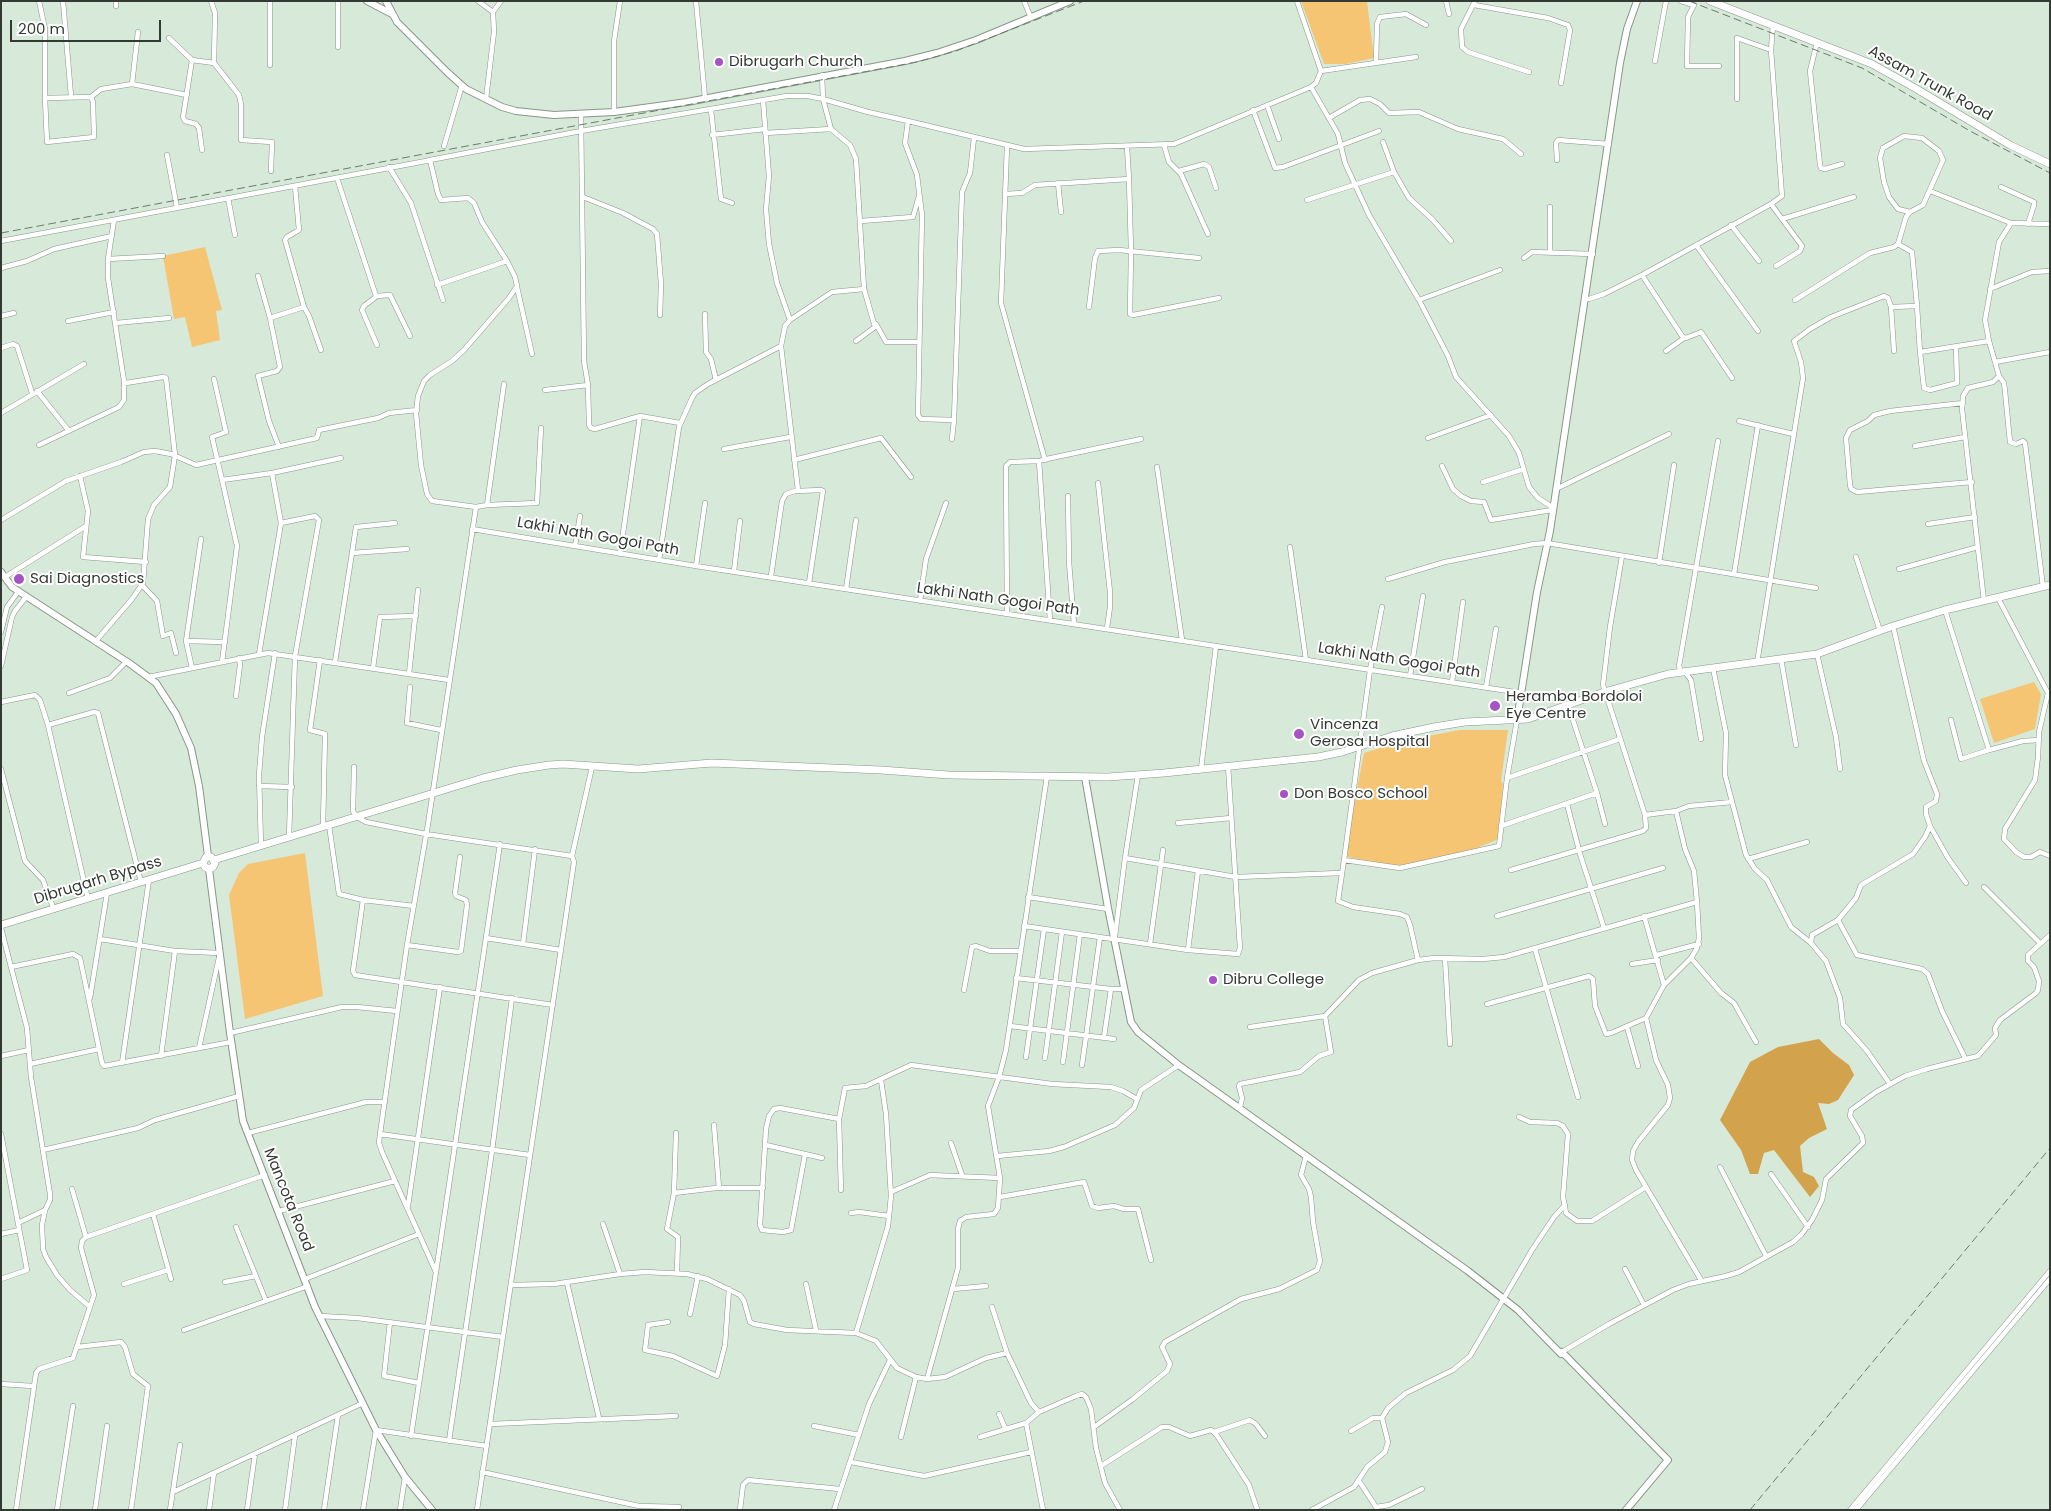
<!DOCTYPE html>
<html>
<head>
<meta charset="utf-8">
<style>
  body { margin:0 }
  #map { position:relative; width:2051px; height:1511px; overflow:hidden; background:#d7e9d8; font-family:Poppins,sans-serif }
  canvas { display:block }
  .frame { position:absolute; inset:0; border:2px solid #333a34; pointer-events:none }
  .scale { position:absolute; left:10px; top:20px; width:151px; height:22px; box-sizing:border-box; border:2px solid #333a34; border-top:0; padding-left:6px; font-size:15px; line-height:18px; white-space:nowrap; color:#333a34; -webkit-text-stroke:4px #fff; paint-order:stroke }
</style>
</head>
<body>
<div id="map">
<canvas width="2051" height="1511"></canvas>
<div class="frame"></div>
<div class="scale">200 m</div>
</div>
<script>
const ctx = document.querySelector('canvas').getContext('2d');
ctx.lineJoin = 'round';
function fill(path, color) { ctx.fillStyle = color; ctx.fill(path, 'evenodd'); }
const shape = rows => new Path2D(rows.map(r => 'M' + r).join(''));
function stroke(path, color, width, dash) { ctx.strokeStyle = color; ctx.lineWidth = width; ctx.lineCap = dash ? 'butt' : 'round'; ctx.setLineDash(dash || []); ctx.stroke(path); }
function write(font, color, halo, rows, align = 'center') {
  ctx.font = font + ' Poppins,sans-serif'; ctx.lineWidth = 4; ctx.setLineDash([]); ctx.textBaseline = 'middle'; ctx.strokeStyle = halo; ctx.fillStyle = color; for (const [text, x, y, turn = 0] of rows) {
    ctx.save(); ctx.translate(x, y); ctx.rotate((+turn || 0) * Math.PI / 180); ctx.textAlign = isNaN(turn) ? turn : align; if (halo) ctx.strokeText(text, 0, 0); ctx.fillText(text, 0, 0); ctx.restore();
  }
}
fill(shape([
  [1301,1,1367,1,1374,58,1346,64,1324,64],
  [205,247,222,310,216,311,220,340,192,347,185,317,174,319,163,256],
  [2034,682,2041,694,2035,729,1994,743,1980,699],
  [1460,730,1508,730,1501,781,1503,784,1499,839,1474,849,1397,867,1344,856,1364,753,1406,740],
  [305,853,323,996,245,1019,229,895,239,873,248,864]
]), '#f6c573');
fill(shape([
  [1819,1039,1833,1053,1849,1065,1854,1075,1838,1100,1829,1104,1818,1103,1827,1129,1809,1138,1800,1146,1803,1172,1814,1177,1819,1186,1810,1197,1774,1150,1764,1153,1758,1174,1750,1174,1741,1150,1720,1120,1750,1062,1778,1047]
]), '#d3a24d');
const street = shape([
  [39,1,45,29,45,98,47,142,94,137,93,102,91,97,45,98],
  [63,1,71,96],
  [116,1,116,6],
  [211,1,215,13,214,63,239,95,241,104,241,140,272,142,271,171],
  [270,1,270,65],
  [478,1,493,12,501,1],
  [696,1,705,98],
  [1024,1,1031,18],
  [1446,1,1449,14],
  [1475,1,1461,29,1462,47,1468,52,1529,72],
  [1681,1,1694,5,1688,17,1687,66,1719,66],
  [1474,5,1548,18,1568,25,1570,30,1561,83],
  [169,38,192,60],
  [1817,42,1810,71,1820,165,1821,168,1825,169,1842,164],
  [338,47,338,1],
  [1655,61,1666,1],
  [1376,63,1377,24,1380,17,1406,14,1426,25],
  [1321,71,1416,57],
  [132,84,187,95],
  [1311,87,1338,134,1345,163,1369,215,1419,300,1448,356,1456,377,1509,436,1519,453,1529,487,1538,498,1552,507],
  [91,97,101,89,132,84,138,32],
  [486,99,494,32,493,12],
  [1737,99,1737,38,1771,50],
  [763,100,769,176,766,209,769,244,777,283,790,320],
  [1267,105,1279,139],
  [711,110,721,199,732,203],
  [1253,110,1275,168,1283,167,1379,131],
  [614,112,614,41,620,1],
  [581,114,584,361,588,385,589,425,591,428,595,429,640,416,620,554],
  [1329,118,1360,100,1370,99,1380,104,1389,113,1419,112,1458,129,1503,139,1521,154],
  [908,121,1024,149,1174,144,1311,87,1316,83,1321,71,1297,1],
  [765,133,831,129],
  [712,135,765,129],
  [1383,142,1394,172],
  [1164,145,1169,162,1181,174,1208,234],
  [444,146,462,85],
  [1007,146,1001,303,1045,460],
  [1127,147,1129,179],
  [202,150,199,128,196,124,185,121,183,117,192,60,214,63],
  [167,155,177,208],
  [430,160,581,131,787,96,808,96,823,99,868,112,908,121,905,143,917,175,922,215,918,415,921,419,954,420],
  [1557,160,1556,143,1558,140,1609,144],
  [389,167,411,203,443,300],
  [1179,171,1204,164,1209,167,1216,188],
  [337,178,376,296,390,295,410,336],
  [1058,183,1061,212],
  [295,186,299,230,287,237,285,240,304,307,309,316,321,350],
  [2001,187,2034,202,2034,205,2028,224],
  [1930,191,2011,223],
  [1006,194,1022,193,1035,185,1129,179,1131,251,1130,314,1133,315,1219,298],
  [583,197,623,213,653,229,657,234,661,284,660,315],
  [228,198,235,235],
  [1307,200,1394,172,1409,198,1433,220,1451,241],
  [1771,204,1802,246,1800,251,1776,266],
  [1782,219,1854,197],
  [861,221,913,217,919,196],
  [1731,225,1759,261],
  [1,241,426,161,430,160,438,194,441,200,468,198,474,203,482,222,507,261,515,277,517,286,509,298,464,350,452,361,430,375,424,381,418,396,416,413,421,465,427,494,432,501,476,507,428,824,407,945,380,1134,530,1155],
  [1696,245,1758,331],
  [1550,252,1550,207],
  [1524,258,1532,252,1593,254],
  [108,259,163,256],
  [1,268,27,261,54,249,112,236],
  [1642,275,1682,336,1686,338,1701,332,1732,378],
  [258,276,270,318,280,367,277,371,258,376,269,421,279,447],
  [437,285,507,261],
  [517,287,532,354],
  [1990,289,2032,272,2050,271],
  [377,296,364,306,362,310,377,345],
  [1584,299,1589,299,1604,294,1642,275,1771,204,1782,196,1771,50,1773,25],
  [1419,300,1500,270],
  [1795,300,1870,253,1894,247,1898,244,1906,217,1910,212,1923,205,1943,160,1939,151,1922,138,1904,136,1883,148,1880,158,1884,182,1889,197,1898,209,1910,212],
  [1917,306,1920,352],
  [1089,307,1095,258,1098,251,1119,250,1199,258],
  [1891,307,1917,306,1912,252,1898,244],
  [705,314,706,352,711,359,716,380],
  [1,316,14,313],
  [270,318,304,307],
  [68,321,114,312],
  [116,323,169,318],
  [876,324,886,342,919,342],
  [856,341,875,327,864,289],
  [1956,347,1957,383,1930,390,1924,388,1920,352,1989,341],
  [1,348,13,344,17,346,32,393],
  [1666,351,1684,338],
  [1995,362,2050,352],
  [1999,376,2004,383,2005,391,2010,442,2016,444,2023,441,2025,443,2043,587],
  [214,379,226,432,212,437,222,480],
  [545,390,588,385],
  [37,391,69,431],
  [1963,403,1890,411,1874,415,1868,421,1850,430,1846,438,1850,485,1851,489,1857,492,1972,482],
  [1,413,84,364],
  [640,416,680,423],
  [1739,421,1793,434],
  [1428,438,1491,415],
  [952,439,954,420,962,192,970,173,974,138],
  [39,445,119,407,124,400,124,383],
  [1915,446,1965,437],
  [724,449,790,437],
  [794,460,881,438,911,477],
  [1042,460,1141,439],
  [1442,466,1453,489,1461,496,1471,501,1484,502,1491,520,1552,510],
  [1157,467,1182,640],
  [80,476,88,511,83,557,146,562],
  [1483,482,1524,469],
  [1098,483,1110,592,1110,607,1107,628],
  [1556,489,1669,434],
  [797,491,821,490,823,491,809,583],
  [1068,496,1069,562,1074,624],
  [487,505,504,384],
  [476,507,487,505,537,503,541,428],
  [1,520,66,481,121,462,144,452,155,451,171,454,196,465,317,438,319,430,378,418,389,413,417,410],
  [281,523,315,516,319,520,295,656,289,837],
  [1928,524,1975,517],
  [472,529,696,566,1521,693],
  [575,546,580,516],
  [1290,547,1306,660],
  [352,553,407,549],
  [1856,557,1880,631],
  [659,560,679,427,692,398,695,393,708,384,781,346],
  [1659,563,1674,465],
  [696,566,705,503],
  [1899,569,1978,547],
  [734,571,740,521],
  [1734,574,1758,425],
  [771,576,782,501,786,494,798,490,781,346,785,326,790,320,832,292,864,289,856,159,850,145,831,129,823,99,822,75],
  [5,577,86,526],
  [1388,579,1445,562,1534,544,1547,543,1816,588],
  [142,585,157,601,163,636,171,633,176,653],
  [846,589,856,520],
  [1998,598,2048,693,2039,732,2038,757,2035,780,2005,829,2004,839,2016,852,2024,857,2031,857,2040,852,2050,856],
  [920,601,926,559,946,503],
  [1984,601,1962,409,1963,396,1968,388,1993,382,1999,376,1989,341,1985,320,1999,242,2011,223,2050,224],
  [1382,607,1370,670,1344,860,1400,868,1499,846,1507,778,1517,720],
  [1945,610,1989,750,2023,741,2039,740],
  [1007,614,1006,466,1010,462,1039,461,1050,620],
  [1893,626,1924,761,1937,794,1936,801,1926,807,1926,814,1930,826,1948,858,1966,883],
  [1,632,7,607,18,592],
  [186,641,225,642],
  [95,642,132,599,143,583,148,519,154,505,170,487,175,455,166,378,163,377,126,383,124,381,108,278,108,259,114,220],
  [259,654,281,523,272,473],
  [1817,654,1836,737,1840,769],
  [1781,659,1796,745],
  [320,660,310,730,325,734,323,827],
  [222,662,237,546,222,480,272,473,341,458],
  [335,662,356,527,395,523],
  [1757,663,1803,378,1801,362,1794,341,1810,329,1831,317,1884,296,1888,298,1891,307,1894,351],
  [1,666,12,617,15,611,26,597],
  [192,668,186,641,201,539],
  [373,668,380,617,416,616],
  [1713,668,1726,733,1725,775,1746,855,1755,869,1767,880,1791,927,1811,943,1826,961,1840,998,1843,1024,1867,1051,1890,1084],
  [1681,672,1679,666,1718,441],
  [1685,672,1691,680,1701,739],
  [409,674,418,590],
  [1410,676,1423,596],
  [148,677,268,653,449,680],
  [1452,682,1463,602],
  [410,687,407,723,441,730],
  [1486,687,1496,629],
  [69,693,110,678,127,661],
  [236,696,240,665,239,658],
  [1,702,35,695,40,700,48,725,88,899],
  [1568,705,1597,793,1605,824],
  [1951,720,1961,759,1989,750],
  [48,725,94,712,98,713,141,882],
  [354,767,353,811,357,817,366,822,426,834,572,856],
  [1,769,25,861,43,880,54,910],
  [1201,769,1216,646],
  [1507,778,1620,739],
  [259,786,292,787],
  [1567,804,1580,854,1604,928],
  [1645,815,1676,811,1689,806,1732,802],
  [1178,823,1231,818],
  [329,825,339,894,363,900],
  [1501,826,1597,793],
  [261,846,259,775,262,737,275,653],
  [1125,858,1236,877,1341,873],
  [1748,859,1807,842],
  [1344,860,1338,901,1353,907,1400,914,1407,917,1410,925,1418,960],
  [1511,870,1643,831,1646,828,1645,815,1603,685,1610,627,1622,556],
  [1984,887,2040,943],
  [1028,897,1108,909],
  [1697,902,1699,938,1697,948,1691,958,1664,985,1646,1018,1656,1060,1668,1085,1670,1098,1668,1105,1638,1142,1633,1151,1632,1160,1636,1170,1701,1280],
  [414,906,363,900,353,971,355,975,553,1005],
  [1497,916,1663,868],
  [1644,916,1664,985],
  [1838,920,1857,955,1922,969,1928,974,1942,1011,1965,1058],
  [1024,926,1188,950,1238,954,1240,948,1228,766],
  [1,928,11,967,73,954,80,958,102,1063,104,1066,231,1042],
  [1115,936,1125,858,1138,775],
  [486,938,561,950],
  [100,939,175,951,220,953,199,1048],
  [1811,943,1812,935,1838,920,1856,898,1861,885,1913,854,1925,837,1930,826],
  [523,944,535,849],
  [1150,944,1163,850],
  [407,945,458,952,461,951,467,905,466,900,456,896,455,893,460,857],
  [1535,949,1578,1097],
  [1188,950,1198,871],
  [1657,955,1699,944],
  [1445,958,1450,1044],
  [1691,958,1721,993,1734,1003,1756,1042],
  [1632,964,1658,960],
  [11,967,27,1028,31,1077,50,1194,50,1200,45,1210,42,1225,43,1249,46,1257,57,1275,70,1290,90,1307],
  [1016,978,1111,989,1124,989],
  [964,990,972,947,976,946,990,951,1020,951],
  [90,998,107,893],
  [1487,1004,1589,976,1593,979,1595,1006,1606,1034,1611,1033,1646,1018],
  [1010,1026,1114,1039],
  [1250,1027,1325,1016,1359,980,1372,973,1418,960,1434,958,1483,959,1504,957,1697,902,1694,871,1685,849,1676,811],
  [1627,1027,1638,1066],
  [230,1033,342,1007,357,1007,397,1011],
  [1104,1037,1111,989],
  [1,1056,29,1050],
  [161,1056,175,951],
  [1026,1057,1044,929],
  [1045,1058,1062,932],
  [1063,1062,1080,934],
  [122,1063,149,880],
  [30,1064,99,1049],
  [1082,1065,1100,937],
  [1240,1107,1242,1098,1239,1086,1240,1084,1300,1072,1319,1056,1331,1052,1325,1016],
  [1519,1117,1530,1122,1557,1123,1563,1126,1568,1134,1563,1197,1566,1213,1577,1221,1592,1221,1646,1187],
  [839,1119,841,1190],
  [714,1125,719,1188],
  [248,1133,366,1102,385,1102],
  [1,1134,18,1223,45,1210],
  [380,1134,379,1143,382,1152,436,1272,411,1436],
  [951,1143,962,1175],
  [766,1145,822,1158],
  [43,1150,138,1128,155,1120,239,1096],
  [805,1154,791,1230,783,1232,762,1230,760,1225,766,1129,769,1116,774,1109,780,1108,839,1119,845,1088,866,1086,911,1065,1052,1084,1111,1087,1123,1091,1137,1099],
  [997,1156,1049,1151,1064,1147,1115,1125,1134,1108,1141,1090,1179,1065],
  [1720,1167,1766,1256],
  [1771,1174,1808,1227],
  [72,1189,86,1237],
  [891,1192,930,1175,1000,1178],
  [674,1193,676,1133],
  [1000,1197,1084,1182,1092,1206,1098,1208,1114,1206,1124,1209,1138,1209,1151,1260],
  [408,1206,440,987],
  [279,1211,395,1181],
  [851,1213,859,1212,889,1216],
  [153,1214,171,1279],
  [603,1224,620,1274],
  [236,1227,266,1301],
  [1,1234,19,1230],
  [1625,1269,1644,1305],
  [436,1272,500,844],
  [677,1272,678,1237,667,1229,674,1193,716,1188,763,1188],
  [1,1279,27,1270,18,1223],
  [305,1279,419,1234],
  [225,1282,256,1276],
  [567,1283,599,1418],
  [124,1284,168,1270],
  [806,1284,816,1330],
  [511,1285,554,1284,620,1274,645,1272,687,1274,707,1279,740,1295,744,1301,750,1322,754,1324,787,1330,856,1333,876,1341,897,1368,916,1377,927,1379,945,1377,986,1358,1007,1353,1031,1403,1039,1412,1076,1396,1082,1394,1086,1397,1091,1409,1096,1448,1105,1483,1120,1510],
  [953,1289,986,1286],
  [992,1307,1007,1353],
  [690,1314,698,1276],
  [319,1316,357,1318,503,1337],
  [390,1322,384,1376,419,1383],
  [668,1322,648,1325,645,1350,673,1356,717,1376,725,1345,729,1289],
  [184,1330,308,1286],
  [856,1333,888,1226,891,1196,886,1114,881,1080],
  [77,1347,121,1342,125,1347,133,1374,148,1386,131,1510],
  [1562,1352,1609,1324,1673,1290,1689,1284,1726,1276,1739,1272,1793,1242,1801,1235,1812,1220,1822,1200,1826,1179,1863,1143,1862,1136,1850,1116,1851,1110,1876,1092,1905,1076,1927,1069,1978,1056,1996,1035,1995,1028,2000,1020,2036,993,2038,990,2039,981,2034,967,2028,961,2028,955,2050,935],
  [927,1379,958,1268,958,1229,960,1221,966,1217,994,1214,998,1208,1000,1178,988,1106,999,1077,1006,1050,1047,776],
  [1,1384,33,1386],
  [999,1414,1005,1428],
  [1026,1423,1043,1510],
  [491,1424,676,1416],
  [814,1426,859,1435],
  [1094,1427,1133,1399,1167,1371,1170,1364,1162,1347,1165,1342,1241,1299,1279,1289,1317,1270,1320,1261,1313,1222,1311,1197,1309,1189,1301,1175,1306,1156],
  [1351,1431,1373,1418,1382,1418],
  [1214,1432,1250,1420,1256,1424,1265,1436],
  [901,1437,916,1377],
  [980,1437,1026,1423,1039,1412],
  [449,1441,492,1151,512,998],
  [851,1462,924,1476,1031,1452],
  [1101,1466,1162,1427,1169,1427,1190,1436,1211,1430,1216,1434,1249,1485,1257,1509],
  [482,1472,639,1506,679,1507],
  [1359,1481,1376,1507,1389,1505,1422,1489],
  [173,1492,363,1403],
  [16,1510,36,1373,39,1369,73,1358,94,1295,81,1248,82,1241,86,1237,265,1175],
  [57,1510,73,1406],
  [95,1510,107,1426],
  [170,1510,180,1445],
  [209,1510,214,1473],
  [247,1510,255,1454],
  [285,1510,295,1436],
  [324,1510,338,1415],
  [363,1510,376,1430,487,1446],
  [400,1510,405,1477],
  [477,1510,574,862,572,856,592,767],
  [740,1510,743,1485,748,1480,840,1489],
  [834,1510,869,1404,890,1360],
  [1312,1510,1354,1487,1367,1467,1385,1452,1388,1442,1382,1418,1388,1408,1406,1393,1453,1370,1470,1356,1532,1250,1554,1217,1565,1205],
  [1850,1510,2050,1271],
  [1856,1510,2050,1279]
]);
const secondary = shape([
  [367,1,392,14],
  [386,1,397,22,447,72,466,89,502,107,516,111,554,115,614,112,687,102,905,61,937,53,976,40,1070,1],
  [1,572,12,587,129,663,156,683,176,714,191,748,199,786,208,856],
  [1517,720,1537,592,1550,531,1620,63,1627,29,1637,1],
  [1085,777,1108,908,1131,1022,1138,1032,1180,1066,1468,1271,1518,1310,1561,1354,1562,1352,1668,1460,1626,1510],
  [209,869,230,1033,243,1121,315,1307,376,1430,405,1477,432,1510]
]);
const primary = shape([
  [1710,1,1872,64,1915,88,2010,145,2050,164],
  [214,860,483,778,517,770,549,765,563,764,638,769,712,763,881,770,949,775,1108,777,1164,773,1318,757,1342,752,1392,736,1434,727,1465,722,1528,719,1604,692,1668,674,1817,654,1893,626,1945,610,2050,585],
  [1,925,203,863,206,857,211,857,215,863,213,867,209,869,205,867,203,863]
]);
stroke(street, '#879788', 5.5);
stroke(secondary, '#879788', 8);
stroke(primary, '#879788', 8);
stroke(street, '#fff', 4.5);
stroke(secondary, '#fff', 6);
stroke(primary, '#fff', 7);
stroke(shape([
  [1689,1,1862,68,1970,131,2050,173],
  [1,233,917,62,956,51,1084,1],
  [1750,1510,2050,1148]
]), '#6e796f', 1, [8, 4]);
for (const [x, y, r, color] of [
  [719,62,5,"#a653c3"],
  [19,579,6,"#a653c3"],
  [1495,706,6,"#a653c3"],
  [1299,734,6,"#a653c3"],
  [1284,794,5,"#a653c3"],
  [1213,980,5,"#a653c3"]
]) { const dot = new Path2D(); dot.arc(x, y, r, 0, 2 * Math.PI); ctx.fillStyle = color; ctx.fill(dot); stroke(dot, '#fff', 2); }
write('15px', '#333a34', '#fff', [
  ["Dibrugarh Church",729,62],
  ["Sai Diagnostics",30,579],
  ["Heramba Bordoloi",1506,697],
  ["Eye Centre",1506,714],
  ["Vincenza",1310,725],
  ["Gerosa Hospital",1310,742],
  ["Don Bosco School",1294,794],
  ["Dibru College",1223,980]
], 'left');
write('15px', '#333a34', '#fff', [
  ["Assam Trunk Road",1930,84,29],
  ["Lakhi Nath Gogoi Path",598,537,10],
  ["Lakhi Nath Gogoi Path",998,600,8],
  ["Lakhi Nath Gogoi Path",1399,661,9],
  ["Dibrugarh Bypass",98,881,-17],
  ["Mancota Road",288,1200,68]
]);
</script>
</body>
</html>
